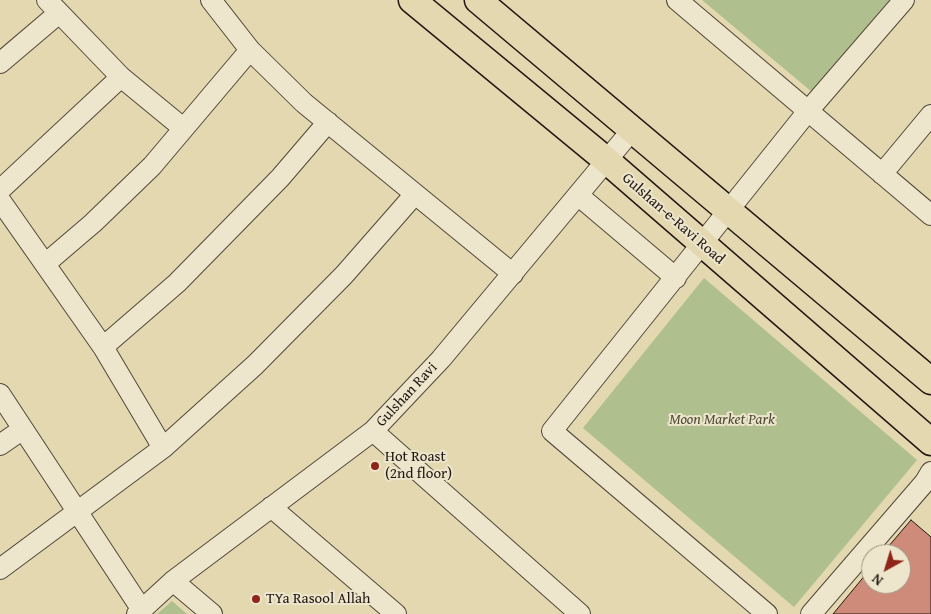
<!DOCTYPE html>
<html>
<head>
<meta charset="utf-8">
<style>
  body { margin:0 }
  #map { position:relative; width:931px; height:614px; overflow:hidden; background:#e3d8b0; font-family:"Gentium Book Plus",serif }
  canvas { display:block }
  .north { position:absolute; left:861px; top:544px; width:50px; height:50px; box-sizing:border-box; background:#ede6cc; border:1px solid #9c9382; border-radius:50%; rotate:219deg; font-size:14px; font-weight:700; line-height:20px; text-align:center; color:#221712 }
  .north::after { content:''; display:block; margin:auto; width:18px; height:22px; background:#8f2418; clip-path:polygon(50% 0,100% 100%,50% 72%,0 100%) }
</style>
</head>
<body>
<div id="map">
<canvas width="931" height="614"></canvas>
<div class="north">N</div>
</div>
<script>
const ctx = document.querySelector('canvas').getContext('2d');
ctx.lineJoin = 'round';
function fill(path, color) { ctx.fillStyle = color; ctx.fill(path, 'evenodd'); }
const shape = rows => new Path2D(rows.map(r => 'M' + r).join(''));
function stroke(path, color, width, dash) { ctx.strokeStyle = color; ctx.lineWidth = width; ctx.lineCap = dash ? 'butt' : 'round'; ctx.setLineDash(dash || []); ctx.stroke(path); }
function write(font, color, halo, rows, align = 'center') {
  ctx.font = font + ' "Gentium Book Plus",serif'; ctx.lineWidth = 4; ctx.setLineDash([]); ctx.textBaseline = 'middle'; ctx.strokeStyle = halo; ctx.fillStyle = color; for (const [text, x, y, turn = 0] of rows) {
    ctx.save(); ctx.translate(x, y); ctx.rotate((+turn || 0) * Math.PI / 180); ctx.textAlign = isNaN(turn) ? turn : align; if (halo) ctx.strokeText(text, 0, 0); ctx.fillText(text, 0, 0); ctx.restore();
  }
}
fill(shape([
  [702,0,890,0,812,92],
  [704,278,917,460,794,607,583,428],
  [172,601,187,614,157,614]
]), '#b0bf8e');
const building = shape([
  [911,520,931,537,931,614,833,614,871,568,871,584,901,584,901,554,882,554,911,520]
]);
fill(building, '#cf8b7a');
stroke(building, '#221712', 1);
const minor = shape([
  [47,0,121,77,183,128],
  [211,0,250,50,304,103,513,274],
  [677,0,931,215],
  [0,63,59,13],
  [882,174,931,115],
  [0,190,121,77],
  [579,196,676,278],
  [0,200,103,347,163,448],
  [45,264,93,223,152,166,250,50],
  [103,347,177,283,280,178,328,122],
  [0,394,142,610],
  [373,431,580,614],
  [0,445,23,429],
  [271,507,396,614],
  [0,569,163,448,255,365,344,275,415,194],
  [173,581,212,614],
  [137,614,173,581,373,431,441,359,632,130],
  [767,614,552,431,808,111,904,0],
  [811,614,925,482,931,472]
]);
const major = shape([
  [412,0,606,160,931,442],
  [478,0,931,381]
]);
stroke(minor, '#52473a', 22);
stroke(major, '#221712', 29);
stroke(minor, '#ede6cc', 20);
stroke(major, '#e3d8b0', 26);
for (const [x, y, r, color] of [
  [375,466,5,"#8f2418"],
  [256,599,5,"#8f2418"]
]) { const dot = new Path2D(); dot.arc(x, y, r, 0, 2 * Math.PI); ctx.fillStyle = color; ctx.fill(dot); stroke(dot, '#ede6cc', 2); }
write('15px', '#221712', '#ede6cc', [
  ["Gulshan-e-Ravi Road",673,219,41],
  ["Gulshan Ravi",407,395,-47]
]);
write('italic 15px', '#4d4937', '#ede6cc', [
  ["Moon Market Park",722,420]
]);
write('15px', '#221712', '#ede6cc', [
  ["Hot Roast",385,457],
  ["(2nd floor)",385,474],
  ["TYa Rasool Allah",266,599]
], 'left');
</script>
</body>
</html>
